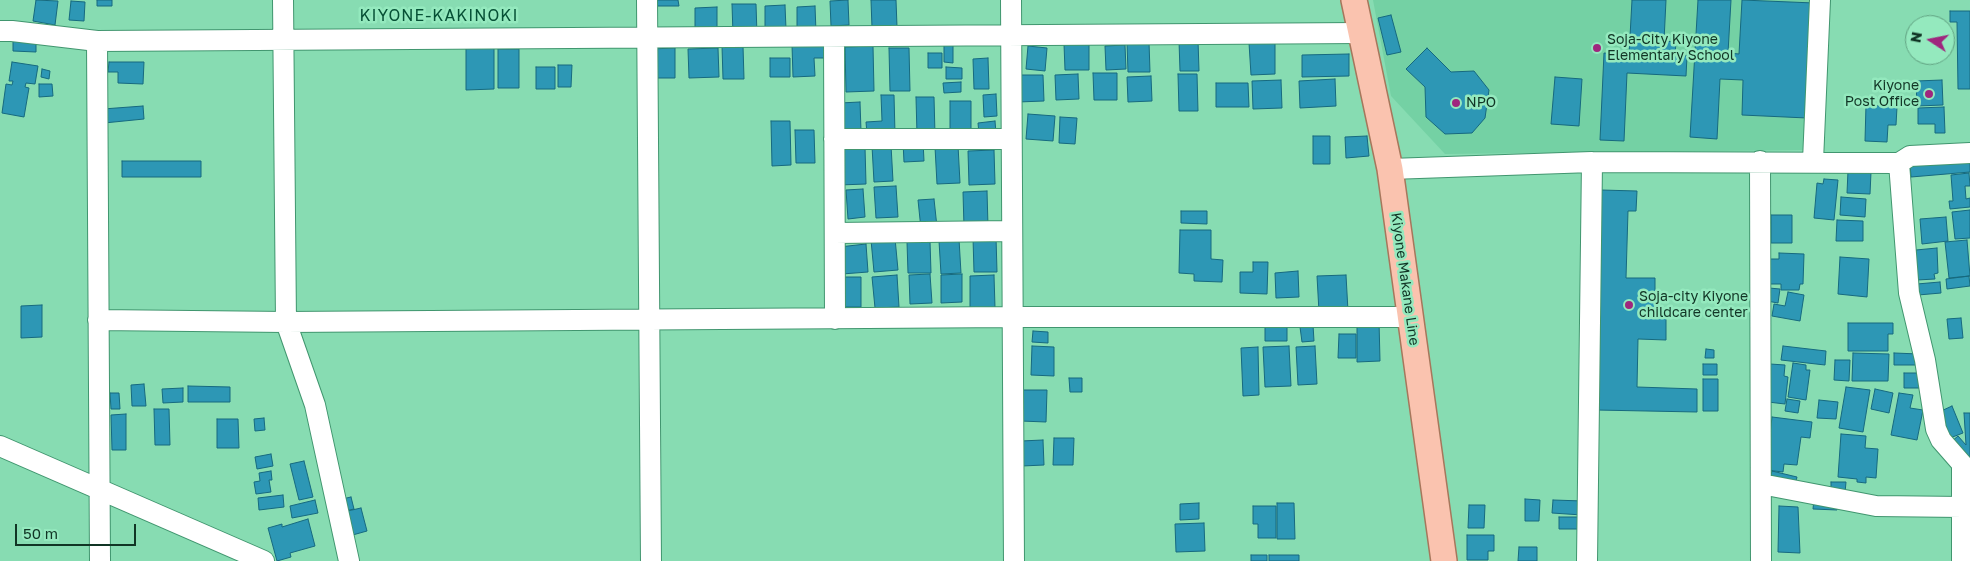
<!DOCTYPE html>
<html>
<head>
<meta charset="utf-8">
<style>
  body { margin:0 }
  #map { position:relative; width:1970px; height:561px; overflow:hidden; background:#87dcb2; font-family:"Golos Text",sans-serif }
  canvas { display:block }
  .north { position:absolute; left:1905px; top:15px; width:50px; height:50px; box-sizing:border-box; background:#94e9be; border:1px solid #60a181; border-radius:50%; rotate:281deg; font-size:14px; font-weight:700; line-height:20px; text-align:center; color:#113525 }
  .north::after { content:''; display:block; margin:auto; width:18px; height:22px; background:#9f267e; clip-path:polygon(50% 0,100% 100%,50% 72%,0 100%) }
  .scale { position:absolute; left:15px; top:524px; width:121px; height:22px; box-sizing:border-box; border:2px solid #113525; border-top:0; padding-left:6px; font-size:15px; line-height:18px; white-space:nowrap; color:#113525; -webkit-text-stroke:4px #94e9be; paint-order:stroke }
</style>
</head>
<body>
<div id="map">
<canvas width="1970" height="561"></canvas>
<div class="north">N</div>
<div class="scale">50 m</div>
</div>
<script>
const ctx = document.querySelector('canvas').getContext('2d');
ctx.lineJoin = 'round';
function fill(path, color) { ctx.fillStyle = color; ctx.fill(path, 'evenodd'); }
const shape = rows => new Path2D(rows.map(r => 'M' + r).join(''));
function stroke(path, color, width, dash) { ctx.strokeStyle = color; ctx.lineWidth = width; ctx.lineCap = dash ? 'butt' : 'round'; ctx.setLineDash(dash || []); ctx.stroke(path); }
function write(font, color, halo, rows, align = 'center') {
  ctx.font = font + ' "Golos Text",sans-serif'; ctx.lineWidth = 5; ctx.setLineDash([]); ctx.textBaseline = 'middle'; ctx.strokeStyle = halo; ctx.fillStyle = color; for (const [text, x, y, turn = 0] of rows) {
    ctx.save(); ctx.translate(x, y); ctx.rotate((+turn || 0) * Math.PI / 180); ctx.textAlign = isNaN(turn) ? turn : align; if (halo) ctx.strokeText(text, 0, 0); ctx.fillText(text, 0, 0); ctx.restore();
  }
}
fill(shape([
  [1373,0,1815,0,1805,150,1445,154,1391,96]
]), '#74d1a4');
const building = shape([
  [36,0,58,1,55,25,33,21,36,0],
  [97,0,112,0,112,6,97,6,97,0],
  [655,0,678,0,679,6,655,6,655,0],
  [848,0,849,25,831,26,830,1,848,0],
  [871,0,896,0,897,27,872,28,871,0],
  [1632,0,1666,0,1664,41,1676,42,1675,55,1687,56,1686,76,1627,73,1624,141,1600,140,1604,53,1629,55,1632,0],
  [1698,0,1731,0,1728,53,1739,54,1742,0,1814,3,1807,118,1742,115,1743,80,1720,79,1717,139,1690,137,1698,0],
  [71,1,85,2,84,21,69,20,71,1],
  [732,4,756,4,757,35,733,35,732,4],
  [785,5,786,29,765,29,765,6,785,5],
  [815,6,816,32,797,32,797,7,815,6],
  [717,7,717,29,695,29,695,8,717,7],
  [1950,11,1970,11,1970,89,1958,89,1957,22,1950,22,1950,11],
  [1391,15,1401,52,1387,55,1378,18,1391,15],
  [13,36,36,37,36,52,13,51,13,36],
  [1198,40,1199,71,1180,71,1179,41,1198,40],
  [1149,42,1150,72,1128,72,1127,43,1149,42],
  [1275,42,1275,74,1251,75,1249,43,1275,42],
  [1089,43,1089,70,1065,70,1064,44,1089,43],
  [827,44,827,58,814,58,815,76,793,77,792,45,827,44],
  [944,44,953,44,953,63,944,62,944,44],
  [1125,45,1126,69,1106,70,1105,46,1125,45],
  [722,46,743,46,744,79,723,79,722,46],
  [873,46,874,91,846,92,845,47,873,46],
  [1028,46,1047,48,1045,71,1026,69,1028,46],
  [466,48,494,48,494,89,466,90,466,48],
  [675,48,675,78,651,78,651,49,675,48],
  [718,48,719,77,689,78,688,49,718,48],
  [889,48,909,48,910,91,890,91,889,48],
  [1427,48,1451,72,1474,71,1489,90,1485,118,1472,133,1445,134,1426,117,1425,87,1406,69,1427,48],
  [498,49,519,49,519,88,498,88,498,49],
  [928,53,942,53,942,68,928,68,928,53],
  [1349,54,1349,76,1302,77,1302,55,1349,54],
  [770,58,790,58,790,77,770,77,770,58],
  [988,58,989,89,974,89,973,59,988,58],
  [12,62,38,66,35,84,26,83,25,87,29,88,24,117,2,113,6,84,12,85,13,81,9,81,12,62],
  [109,62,144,62,143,84,118,83,118,72,108,72,109,62],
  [558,65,572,65,571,87,558,87,558,65],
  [536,67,555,67,555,89,536,89,536,67],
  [946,67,962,68,962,79,946,79,946,67],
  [42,69,50,71,49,79,41,77,42,69],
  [1093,73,1117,73,1117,100,1094,100,1093,73],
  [1078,74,1079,99,1056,100,1055,75,1078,74],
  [1178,74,1197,74,1198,111,1179,111,1178,74],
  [1017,75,1043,75,1044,101,1018,102,1017,75],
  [1151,76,1152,101,1128,102,1127,77,1151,76],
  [1555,77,1582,79,1579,126,1551,124,1555,77],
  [1335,79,1336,106,1300,108,1299,81,1335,79],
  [1281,80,1282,108,1253,109,1252,81,1281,80],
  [1942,80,1943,105,1917,106,1916,81,1942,80],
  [961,82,961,92,944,93,943,83,961,82],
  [1216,83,1248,83,1249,107,1216,107,1216,83],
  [39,84,52,84,53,96,39,97,39,84],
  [996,94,997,116,984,117,983,95,996,94],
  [881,95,894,95,895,134,867,134,866,122,882,121,881,95],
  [916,97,934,97,935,135,917,135,916,97],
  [950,101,971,101,971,131,950,131,950,101],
  [860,102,861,131,841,132,840,103,860,102],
  [1866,105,1897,107,1896,125,1888,125,1887,142,1865,141,1866,105],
  [143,106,144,119,104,123,103,109,143,106],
  [1944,107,1945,133,1935,133,1935,124,1918,124,1918,108,1944,107],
  [1028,114,1055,116,1053,141,1026,139,1028,114],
  [1060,117,1077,118,1075,144,1059,143,1060,117],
  [771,121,790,121,791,165,772,166,771,121],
  [995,121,996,133,979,134,978,123,995,121],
  [795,130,814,130,815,163,796,163,795,130],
  [1313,136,1330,136,1330,164,1313,164,1313,136],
  [1367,136,1369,156,1346,158,1345,137,1367,136],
  [923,141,924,161,904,162,903,142,923,141],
  [891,145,893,181,874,182,872,146,891,145],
  [958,145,960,183,937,184,935,147,958,145],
  [865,147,866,184,839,185,837,148,865,147],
  [994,150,995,184,969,185,968,151,994,150],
  [1970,159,1970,172,1911,177,1910,164,1970,159],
  [122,161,201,161,201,177,122,177,122,161],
  [1848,171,1871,172,1870,194,1847,193,1848,171],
  [1969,173,1970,186,1965,186,1966,199,1970,198,1970,207,1950,209,1949,201,1953,201,1951,175,1969,173],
  [1824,179,1838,180,1834,220,1814,218,1817,183,1823,184,1824,179],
  [896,186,898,217,876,218,874,187,896,186],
  [863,189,865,217,848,219,846,190,863,189],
  [1601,190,1637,191,1636,211,1628,211,1626,278,1655,278,1655,300,1660,300,1659,310,1666,310,1666,340,1638,339,1637,387,1697,389,1697,412,1596,410,1601,190],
  [987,191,988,226,964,227,963,192,987,191],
  [1841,197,1866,199,1865,217,1840,215,1841,197],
  [934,199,937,227,921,229,918,200,934,199],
  [1970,210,1970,238,1955,239,1952,212,1970,210],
  [1181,211,1207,211,1207,224,1181,223,1181,211],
  [1771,215,1792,215,1792,243,1771,243,1771,215],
  [1946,217,1948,241,1922,244,1920,219,1946,217],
  [1837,220,1863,221,1863,241,1836,241,1837,220],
  [1180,230,1211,230,1211,259,1223,260,1222,282,1194,281,1194,274,1179,273,1180,230],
  [996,237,997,272,974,272,973,238,996,237],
  [895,238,898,270,874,272,871,240,895,238],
  [959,239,961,273,941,274,939,241,959,239],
  [1967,240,1970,276,1949,278,1945,242,1967,240],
  [930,241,931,273,908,273,907,242,930,241],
  [866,244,868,272,842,274,839,247,866,244],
  [1937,248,1938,273,1934,274,1935,279,1917,280,1916,250,1937,248],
  [1779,253,1804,254,1803,284,1800,284,1799,290,1781,290,1781,284,1769,284,1770,259,1779,259,1779,253],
  [1840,257,1869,259,1867,297,1838,294,1840,257],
  [1253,262,1268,262,1267,294,1240,293,1240,272,1253,272,1253,262],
  [1298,271,1299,297,1276,298,1275,273,1298,271],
  [930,274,932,303,910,304,909,275,930,274],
  [962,274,962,302,941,303,941,275,962,274],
  [897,275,899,307,875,308,872,277,897,275],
  [994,275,995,308,970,308,970,276,994,275],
  [1346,275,1348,311,1319,312,1317,276,1346,275],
  [1969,276,1970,286,1947,289,1946,279,1969,276],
  [840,277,861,277,861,307,840,307,840,277],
  [1940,282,1941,293,1918,295,1917,284,1940,282],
  [1769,288,1780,289,1778,303,1767,301,1769,288],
  [1788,292,1804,295,1800,321,1772,316,1774,304,1785,306,1788,292],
  [42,305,42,337,21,338,21,306,42,305],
  [1961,318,1963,338,1949,339,1947,319,1961,318],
  [1379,321,1380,361,1357,362,1357,322,1379,321],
  [1265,322,1287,322,1287,341,1265,341,1265,322],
  [1848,323,1893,323,1893,334,1888,334,1888,351,1848,351,1848,323],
  [1313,325,1314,341,1302,342,1300,327,1313,325],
  [1033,331,1048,332,1048,343,1032,342,1033,331],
  [1339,334,1356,334,1356,358,1338,358,1339,334],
  [1032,346,1054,347,1054,376,1031,375,1032,346],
  [1289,346,1291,386,1265,387,1263,347,1289,346],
  [1315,346,1317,384,1298,385,1296,347,1315,346],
  [1783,346,1826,351,1825,365,1781,360,1783,346],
  [1258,347,1259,395,1243,396,1241,348,1258,347],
  [1706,349,1714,350,1714,358,1705,358,1706,349],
  [1853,353,1889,354,1888,381,1852,381,1853,353],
  [1894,353,1919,354,1919,365,1894,365,1894,353],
  [1835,360,1850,360,1849,381,1834,380,1835,360],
  [1793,363,1806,365,1806,370,1810,370,1806,400,1788,397,1793,363],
  [1703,364,1717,364,1717,375,1703,375,1703,364],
  [1770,364,1785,365,1784,376,1788,377,1785,404,1768,402,1770,364],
  [1904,373,1919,373,1920,388,1904,388,1904,373],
  [1069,378,1082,378,1082,392,1070,392,1069,378],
  [1703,379,1718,379,1718,411,1703,411,1703,379],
  [144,384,146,406,132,406,131,385,144,384],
  [188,386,230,387,230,402,188,402,188,386],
  [1846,387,1870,390,1863,432,1839,428,1846,387],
  [183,388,183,402,163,403,162,389,183,388],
  [1875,389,1893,393,1889,413,1871,409,1875,389],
  [1022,390,1047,390,1046,422,1021,421,1022,390],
  [110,393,119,393,120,409,111,409,110,393],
  [1899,393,1913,395,1910,408,1923,410,1917,440,1891,435,1899,393],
  [1787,399,1800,401,1798,413,1785,411,1787,399],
  [1819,400,1838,402,1836,419,1817,418,1819,400],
  [1952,406,1963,433,1950,438,1939,412,1952,406],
  [154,409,169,409,170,445,155,445,154,409],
  [1964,413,1970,413,1970,457,1965,457,1951,442,1958,436,1966,445,1964,413],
  [126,414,126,450,112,450,111,415,126,414],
  [1772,417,1812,422,1810,438,1801,437,1797,465,1784,464,1783,472,1766,470,1772,417],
  [264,418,265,430,255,431,254,419,264,418],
  [217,419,238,419,239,448,217,448,217,419],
  [1841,434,1866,436,1865,448,1878,449,1876,478,1866,477,1866,483,1857,482,1857,479,1838,477,1841,434],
  [1054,438,1074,438,1073,465,1053,465,1054,438],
  [1043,440,1044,465,1022,466,1021,441,1043,440],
  [271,454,273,466,257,469,255,457,271,454],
  [304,461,313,497,299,500,290,464,304,461],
  [271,471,272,480,269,480,271,492,256,494,254,482,260,481,259,473,271,471],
  [1772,471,1797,477,1795,485,1770,479,1772,471],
  [1831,482,1846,482,1845,493,1831,493,1831,482],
  [283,495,284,507,259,510,258,498,283,495],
  [351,497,354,509,341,512,338,500,351,497],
  [1525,499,1540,500,1539,521,1525,521,1525,499],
  [1814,499,1838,500,1837,510,1813,509,1814,499],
  [315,500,318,513,292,518,290,506,315,500],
  [1553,500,1583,501,1582,515,1552,513,1553,500],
  [1199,503,1199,519,1180,520,1180,504,1199,503],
  [1277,503,1294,503,1295,539,1277,539,1277,503],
  [1469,505,1485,505,1484,528,1468,528,1469,505],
  [1253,506,1276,506,1276,538,1258,538,1258,524,1253,524,1253,506],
  [1779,506,1798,507,1800,553,1778,552,1779,506],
  [361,508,367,531,349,536,343,512,361,508],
  [1559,517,1578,517,1579,529,1559,529,1559,517],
  [308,519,315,546,290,553,291,557,277,561,268,528,282,524,282,527,308,519],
  [1204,523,1205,551,1176,552,1175,524,1204,523],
  [1467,535,1494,535,1494,551,1488,551,1488,560,1467,560,1467,535],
  [1519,547,1537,547,1537,561,1518,561,1519,547],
  [1251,555,1267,555,1267,561,1251,561,1251,555],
  [1269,555,1299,555,1299,561,1269,561,1269,555]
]);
fill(building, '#2d97b5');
stroke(building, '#16697f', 1);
const minor = shape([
  [283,0,286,322,315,405,349,561],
  [647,0,651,561],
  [1011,0,1014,561],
  [0,31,12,31,97,41,1361,33],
  [834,37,835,319],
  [97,41,100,561],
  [834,139,1011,139],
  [1760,161,1761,561],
  [1813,161,1820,0],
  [1899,163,1909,293,1925,360,1936,429,1941,440,1962,464,1962,561],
  [1390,169,1592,162,1899,163,1910,156,1970,153],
  [835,233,1012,231],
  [98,320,286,322,1012,317,1410,317],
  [0,446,264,561],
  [1761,484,1876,506,1962,507],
  [1587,561,1592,162]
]);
const major = shape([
  [1354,0,1390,169,1444,561]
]);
stroke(minor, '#41966f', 22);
stroke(major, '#a6775c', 28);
stroke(minor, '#fff', 20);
stroke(major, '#fac3af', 25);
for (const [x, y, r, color] of [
  [1597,48,5,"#9f267e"],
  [1929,94,5,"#9f267e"],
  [1456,103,5,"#9f267e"],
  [1629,305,5,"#9f267e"]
]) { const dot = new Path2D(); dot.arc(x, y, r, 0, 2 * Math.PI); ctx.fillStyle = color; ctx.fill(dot); stroke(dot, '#94e9be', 2); }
write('14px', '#113525', '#94e9be', [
  ["Soja-City Kiyone",1607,40],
  ["Elementary School",1607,56],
  ["Kiyone",1919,86,"right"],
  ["Post Office",1919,102,"right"],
  ["NPO",1466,103],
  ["Soja-city Kiyone",1639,297],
  ["childcare center",1639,313]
], 'left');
write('14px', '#113525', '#94e9be', [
  ["Kiyone Makane Line",1405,279,82]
]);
ctx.letterSpacing = '1px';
write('16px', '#065035', '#94e9be', [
  ["KIYONE-KAKINOKI",439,16]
]);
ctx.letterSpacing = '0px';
</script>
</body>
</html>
